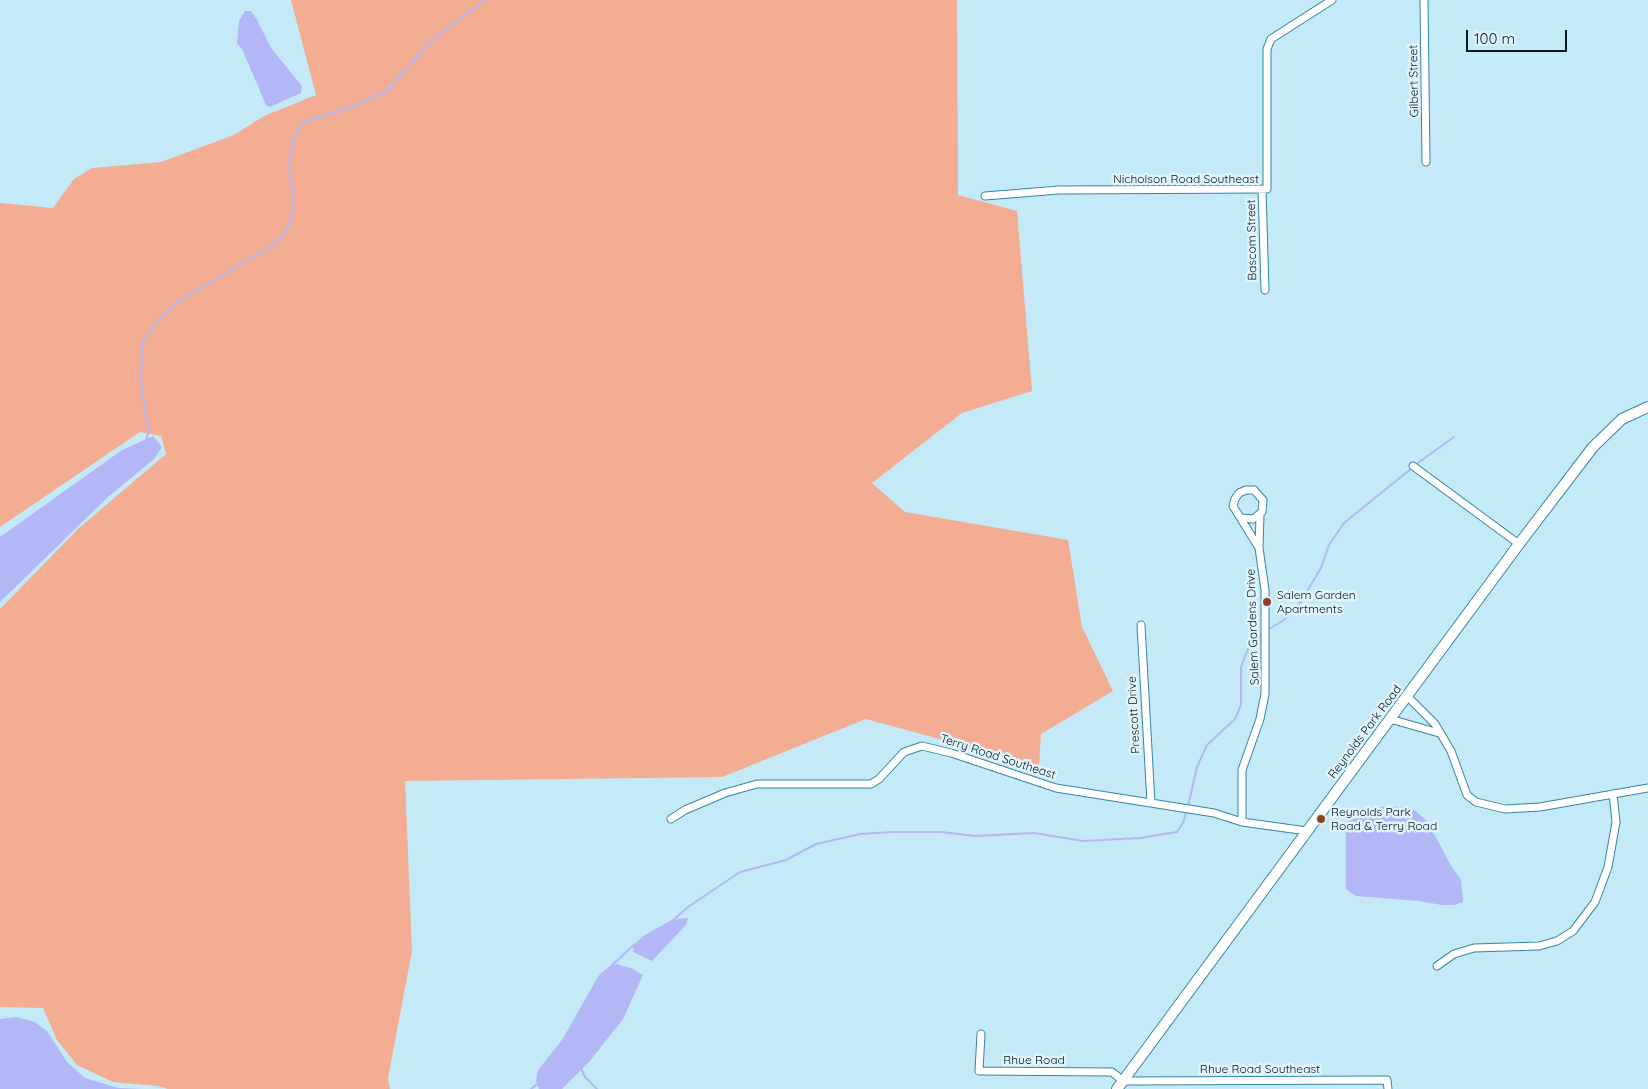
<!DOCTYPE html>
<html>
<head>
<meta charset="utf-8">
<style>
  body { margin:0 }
  #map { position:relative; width:1648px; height:1089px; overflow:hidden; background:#c4eaf8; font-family:Quicksand,sans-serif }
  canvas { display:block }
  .scale { position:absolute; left:1466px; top:30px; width:101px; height:22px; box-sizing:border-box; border:2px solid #01161d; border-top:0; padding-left:6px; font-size:15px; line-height:18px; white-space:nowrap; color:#01161d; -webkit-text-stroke:4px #e1f4fb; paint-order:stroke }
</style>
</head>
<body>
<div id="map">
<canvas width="1648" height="1089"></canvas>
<div class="scale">100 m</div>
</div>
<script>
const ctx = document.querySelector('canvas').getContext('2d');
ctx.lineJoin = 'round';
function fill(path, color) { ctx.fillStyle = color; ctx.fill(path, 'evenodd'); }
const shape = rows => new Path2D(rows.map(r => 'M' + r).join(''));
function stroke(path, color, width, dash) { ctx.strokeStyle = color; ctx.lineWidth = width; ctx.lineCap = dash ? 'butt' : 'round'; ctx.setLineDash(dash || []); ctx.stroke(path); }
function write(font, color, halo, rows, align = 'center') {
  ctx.font = font + ' Quicksand,sans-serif'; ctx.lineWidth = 5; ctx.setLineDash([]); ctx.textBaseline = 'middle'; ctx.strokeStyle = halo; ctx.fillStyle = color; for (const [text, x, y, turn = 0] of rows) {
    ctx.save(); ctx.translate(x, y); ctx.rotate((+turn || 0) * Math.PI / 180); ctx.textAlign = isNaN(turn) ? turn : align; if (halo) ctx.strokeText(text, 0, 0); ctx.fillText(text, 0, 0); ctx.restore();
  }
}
fill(shape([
  [291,0,957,0,958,195,1017,211,1032,391,962,413,872,483,905,512,1068,540,1082,627,1113,691,1041,734,1039,766,866,719,722,777,405,781,412,951,388,1078,390,1089,168,1089,158,1086,113,1082,77,1065,57,1040,43,1008,0,1007,0,609,79,528,166,454,161,436,140,432,0,527,0,203,53,208,74,179,92,168,161,162,234,135,264,116,316,95]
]), '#f2ad93');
fill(shape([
  [245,11,251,11,257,20,271,48,302,86,301,93,270,107,266,105,242,49,237,43,239,21],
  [153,436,162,447,154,459,108,497,0,602,0,537,122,450],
  [1386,806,1412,808,1428,822,1450,864,1461,880,1463,902,1454,905,1442,905,1419,901,1356,896,1346,889,1346,829,1349,819,1357,812],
  [684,918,688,918,686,925,652,961,633,952,634,945,643,936,670,921],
  [617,964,631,968,643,975,623,1019,589,1062,562,1089,539,1089,536,1081,538,1070,562,1040,599,975,610,966],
  [16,1017,35,1022,47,1031,67,1062,85,1078,118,1088,143,1089,0,1089,0,1019]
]), '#b4b7f6');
stroke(shape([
  [146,440,149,430,140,381,143,341,159,319,179,301,273,245,282,237,291,220,293,201,289,161,294,139,300,126,303,122,349,108,388,90,430,42,485,0],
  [1415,465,1454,437],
  [1267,630,1284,620,1300,603,1321,568,1329,545,1344,523,1412,468],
  [1188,806,1197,767,1207,745,1235,719,1241,705,1241,667,1248,649,1263,633],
  [670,923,688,907,740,872,786,860,816,844,860,834,892,832,941,832,975,836,1034,833,1083,841,1140,838,1177,832,1184,821,1186,811],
  [609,968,635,944],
  [581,1068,585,1077,597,1089],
  [531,1089,539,1083]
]), '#b4b7f6', 2);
const street = shape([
  [1424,0,1426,162],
  [1262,189,1265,290],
  [985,196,1059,190,1267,189,1267,49,1271,39,1332,0],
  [1413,466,1519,544],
  [1242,518,1253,519,1262,512,1263,500,1254,490,1246,490,1239,493,1235,499,1233,506,1259,548],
  [1141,625,1151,803],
  [1407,696,1435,724,1451,751,1467,795,1476,802,1505,809,1540,807,1648,788],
  [1390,719,1439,733],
  [671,819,685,810,725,793,757,784,871,784,879,779,904,752,922,746,951,753,1056,788,1214,813,1242,822,1307,831],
  [1242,822,1242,770,1260,719,1265,694,1265,590,1259,548,1260,515],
  [1437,966,1454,954,1474,948,1539,946,1557,941,1573,931,1595,902,1608,867,1616,822,1613,794],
  [981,1034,979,1071,1112,1072,1123,1081,1387,1080,1388,1089]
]);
const secondary = shape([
  [1117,1089,1519,544,1593,447,1622,419,1648,407]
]);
stroke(street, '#3587a1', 9);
stroke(secondary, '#3587a1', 12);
stroke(street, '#fff', 7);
stroke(secondary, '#fff', 10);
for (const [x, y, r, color] of [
  [1267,602,5,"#8c4325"],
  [1321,819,5,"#8c4325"]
]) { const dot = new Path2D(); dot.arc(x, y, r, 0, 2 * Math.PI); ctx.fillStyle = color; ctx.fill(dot); stroke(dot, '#e1f4fb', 2); }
write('12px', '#01161d', '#e1f4fb', [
  ["Gilbert Street",1414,81,-91],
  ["Nicholson Road Southeast",1186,179],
  ["Bascom Street",1252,240,-91],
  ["Salem Gardens Drive",1253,627,-92],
  ["Prescott Drive",1134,715,-93],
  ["Reynolds Park Road",1365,732,-53],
  ["Terry Road Southeast",998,757,18],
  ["Rhue Road",1034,1060],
  ["Rhue Road Southeast",1260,1069]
]);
write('12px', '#01161d', '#e1f4fb', [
  ["Salem Garden",1277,595],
  ["Apartments",1277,609],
  ["Reynolds Park",1331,812],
  ["Road & Terry Road",1331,826]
], 'left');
</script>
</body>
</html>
